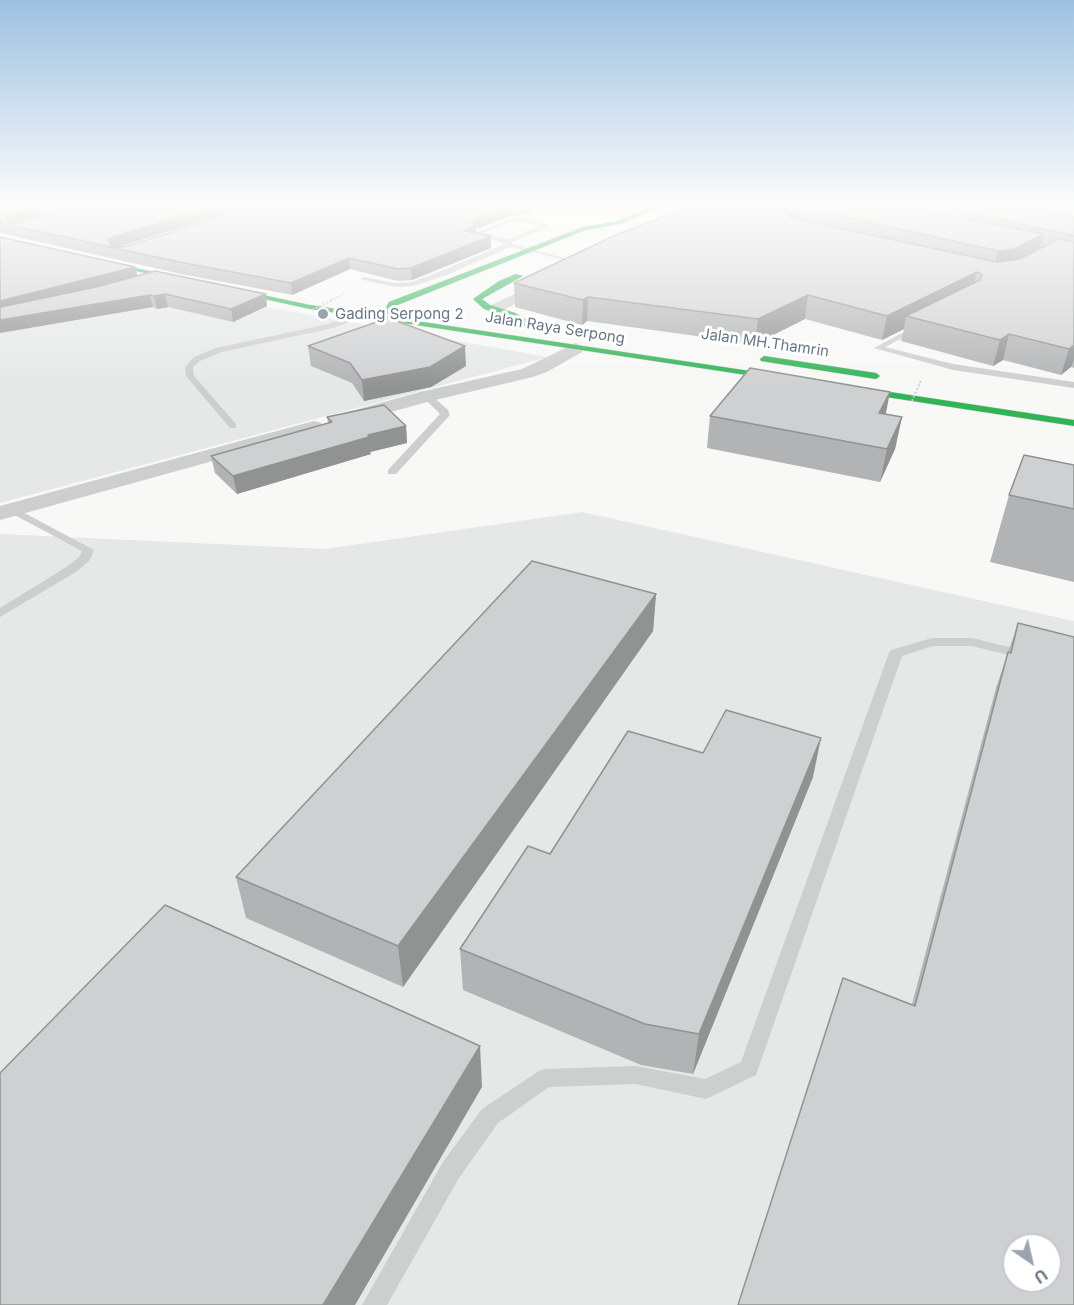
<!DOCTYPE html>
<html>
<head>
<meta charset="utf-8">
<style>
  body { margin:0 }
  #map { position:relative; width:1074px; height:1305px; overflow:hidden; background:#f8f8f7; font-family:Inter,sans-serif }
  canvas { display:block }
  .north { position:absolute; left:1002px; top:1233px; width:60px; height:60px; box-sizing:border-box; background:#fff; border:2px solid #c3c9cf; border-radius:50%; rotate:146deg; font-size:16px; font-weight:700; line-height:24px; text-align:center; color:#687787 }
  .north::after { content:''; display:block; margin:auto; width:21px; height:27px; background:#9aa4ae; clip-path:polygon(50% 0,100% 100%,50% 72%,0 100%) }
</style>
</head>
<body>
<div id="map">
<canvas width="1074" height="1305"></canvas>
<div class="north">U</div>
</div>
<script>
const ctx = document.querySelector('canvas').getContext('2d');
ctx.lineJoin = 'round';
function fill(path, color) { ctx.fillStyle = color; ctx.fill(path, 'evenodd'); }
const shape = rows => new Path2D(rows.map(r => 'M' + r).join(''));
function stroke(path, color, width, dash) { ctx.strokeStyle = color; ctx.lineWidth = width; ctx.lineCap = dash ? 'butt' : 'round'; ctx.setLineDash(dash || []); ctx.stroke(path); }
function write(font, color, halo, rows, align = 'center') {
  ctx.font = font + ' Inter,sans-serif'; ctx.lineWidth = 6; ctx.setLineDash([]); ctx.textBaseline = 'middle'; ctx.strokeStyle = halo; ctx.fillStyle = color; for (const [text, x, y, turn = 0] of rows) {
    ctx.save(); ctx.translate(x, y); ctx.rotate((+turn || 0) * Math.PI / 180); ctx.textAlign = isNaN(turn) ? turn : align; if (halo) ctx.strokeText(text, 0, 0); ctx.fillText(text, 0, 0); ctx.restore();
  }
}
fill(shape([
  [108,279,548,357,0,503,0,306],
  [582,512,1074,621,1074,1305,0,1305,0,534,325,549],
  [1014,1245,1050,1245,1050,1281,1014,1281]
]), '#e6e8e8');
fill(shape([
  [809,205,1074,205,1074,224,978,219]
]), '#ced5d9');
const fast = shape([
  [656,205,664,205,621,224,586,230,395,306,392,310,403,319,790,377,794,380,793,382,310,309,90,261,93,259,310,305,391,317,384,311,389,302,583,227,618,221,656,205],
  [516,274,523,276,482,299,490,305,515,313,532,323,532,327,526,327,509,317,484,309,473,299,499,281,516,274],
  [764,356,876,373,880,376,876,379,761,361,760,359,764,356],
  [844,385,1074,420,1074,426,841,390,841,386,844,385]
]);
stroke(fast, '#d5d5d6', 1);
fill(shape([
  [512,218,523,217,550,226,512,242,512,244,565,258,565,260,510,247,447,275,413,286,395,287,360,279,364,277,395,283,412,282,441,271,505,244,474,233,512,218],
  [515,221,541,226,508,239,484,233,515,221],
  [360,313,364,315,363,317,333,328,222,352,200,361,193,367,194,376,236,424,236,428,230,428,186,376,185,367,194,357,216,348,328,324,360,313],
  [917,325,920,325,920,329,885,347,953,364,1074,382,1074,388,953,370,874,348,917,325],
  [424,394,430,394,448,410,450,415,396,474,388,474,388,470,440,414,424,398,424,394],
  [13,507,94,550,90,560,76,572,0,617,0,608,68,566,80,556,82,551,9,512,9,508,13,507],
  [932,638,972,638,1030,652,1032,655,1025,659,972,646,933,646,902,656,756,1075,706,1099,636,1084,549,1087,498,1123,459,1178,387,1305,362,1305,443,1162,482,1109,539,1071,546,1069,636,1066,705,1079,741,1062,889,653,891,650,932,638]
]), '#cdcece');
fill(shape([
  [547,279,554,283,552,286,499,312,489,312,486,309,489,306,547,279],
  [576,343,584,348,582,352,547,372,533,377,431,401,351,423,344,421,341,417,344,413,420,392,522,369,576,343],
  [314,421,321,423,324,427,321,431,0,520,0,506,314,421]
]), '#cdcece');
fill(fast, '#30b455');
stroke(shape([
  [331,300,345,293]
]), '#cacbcc', 1.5, [1.5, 1.5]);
stroke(shape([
  [312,310,334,299],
  [912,401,921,380]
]), '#cacbcc', 2, [2, 2]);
fill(shape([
  [0,205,79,205,13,223,20,223,84,205,255,205,118,247,532,213,511,216,476,229,476,234,491,248,412,280,398,281,350,269,292,295,181,274,0,233],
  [693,205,894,205,961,218,962,211,989,211,1074,217,1074,368,1071,367,1061,375,1003,360,993,366,901,341,904,329,882,340,805,319,755,344,587,321,582,325,515,307,514,283],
  [137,276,267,306,233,322,168,307,157,309,153,307],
  [308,346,466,366,431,387,364,401,352,383,311,366],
  [710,416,902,417,895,449,880,482,707,448],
  [327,417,406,426,407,443,370,452,371,454,237,494,215,473,211,456,328,423],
  [1074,465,1074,582,990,562,1009,495],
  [656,594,653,631,403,987,246,918,236,877],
  [1018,623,1074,1305,912,1004,996,688],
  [703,753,813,777,693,1074,641,1065,463,990,460,949,550,854]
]), '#b2b3b4');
fill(shape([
  [39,205,79,205,11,224,7,224,6,219,8,213],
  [219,205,255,205,114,248,110,247,108,240,112,237],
  [511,205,532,205,532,213,511,216,476,229,476,237,464,231,472,223,474,219],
  [791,205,814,205,800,207,798,221,779,229,782,209],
  [1044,234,1037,258,992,276,998,251],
  [491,236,491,248,412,280,411,268],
  [349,258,350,269,292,295,291,283],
  [135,267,138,278,0,316,0,301],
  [977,272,971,295,906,316,904,329,882,340,887,316],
  [165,294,168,307,157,309,154,296],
  [266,294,267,306,233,322,231,309],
  [150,295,153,307,0,333,0,320],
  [808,295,805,319,755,344,758,319],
  [588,297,587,321,582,325,583,300],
  [1009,334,1003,360,993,366,1000,340],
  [1074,345,1074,359,1071,367,1061,375,1069,349],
  [465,346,466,366,431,387,364,401,362,380],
  [890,392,884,423,879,413],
  [902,417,895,449,880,482,887,449],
  [406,426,407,443,370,452,371,454,237,494,233,476,368,435],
  [656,594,653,631,403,987,398,946],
  [821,738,813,777,693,1074,699,1034],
  [480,1046,482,1087,355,1305,323,1305]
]), '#919292');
const building = shape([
  [0,205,39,205,8,213,6,219,9,223,20,223,84,205,219,205,112,237,108,240,112,247,123,247,261,205,516,205,511,205,474,219,472,223,476,226,464,231,491,236,411,268,398,269,349,258,291,283,179,262,0,223,0,205],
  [693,205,791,205,782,209,791,218,997,262,1020,259,1058,239,1074,242,1074,345,1069,349,1009,334,1000,340,906,316,980,280,982,275,977,272,887,316,808,295,758,319,588,297,583,300,514,283,616,235,693,205],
  [805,205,894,205,1044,234,1014,249,998,251,800,207,805,205],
  [1002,205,1009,205,1074,217,1074,236,962,211,971,207,989,211,1002,205],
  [0,237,135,267,0,301,0,237],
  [155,271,266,294,231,309,165,294,154,296,150,295,0,320,0,307,1,307,96,287,155,271],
  [388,318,465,346,430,367,362,380,350,363,308,346,388,318],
  [750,368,890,392,879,413,902,417,887,449,710,416,750,368],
  [384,405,406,426,368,435,369,437,233,476,211,456,332,422,327,417,384,405],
  [1024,455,1074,465,1074,509,1009,495,1024,455],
  [532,561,656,594,398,946,236,877,532,561],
  [1018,623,1074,637,1074,1305,738,1305,843,978,915,1006,1008,652,1011,653,1018,623],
  [1014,1245,1050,1245,1050,1281,1014,1281,1014,1245],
  [726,710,821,738,699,1034,645,1024,460,949,528,846,550,854,628,731,703,753,726,710],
  [165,905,480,1046,323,1305,0,1305,0,1073,165,905]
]);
fill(building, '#cfd0d1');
stroke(building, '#919292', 1.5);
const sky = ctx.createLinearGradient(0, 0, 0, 388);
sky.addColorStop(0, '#9dc1e2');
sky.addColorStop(0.53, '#fcfcfb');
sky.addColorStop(1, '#fcfcfb00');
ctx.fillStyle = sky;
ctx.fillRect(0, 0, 1074, 388);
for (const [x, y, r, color] of [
  [323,314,6,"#9aa4ae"]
]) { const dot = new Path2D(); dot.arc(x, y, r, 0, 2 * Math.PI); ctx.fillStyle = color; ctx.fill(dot); stroke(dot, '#fff', 2); }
write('15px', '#687787', '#fff', [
  ["Gading Serpong 2",335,314]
], 'left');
write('15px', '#687787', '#fff', [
  ["Jalan Raya Serpong",555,328,9],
  ["Jalan MH.Thamrin",765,343,8]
]);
</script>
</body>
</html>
